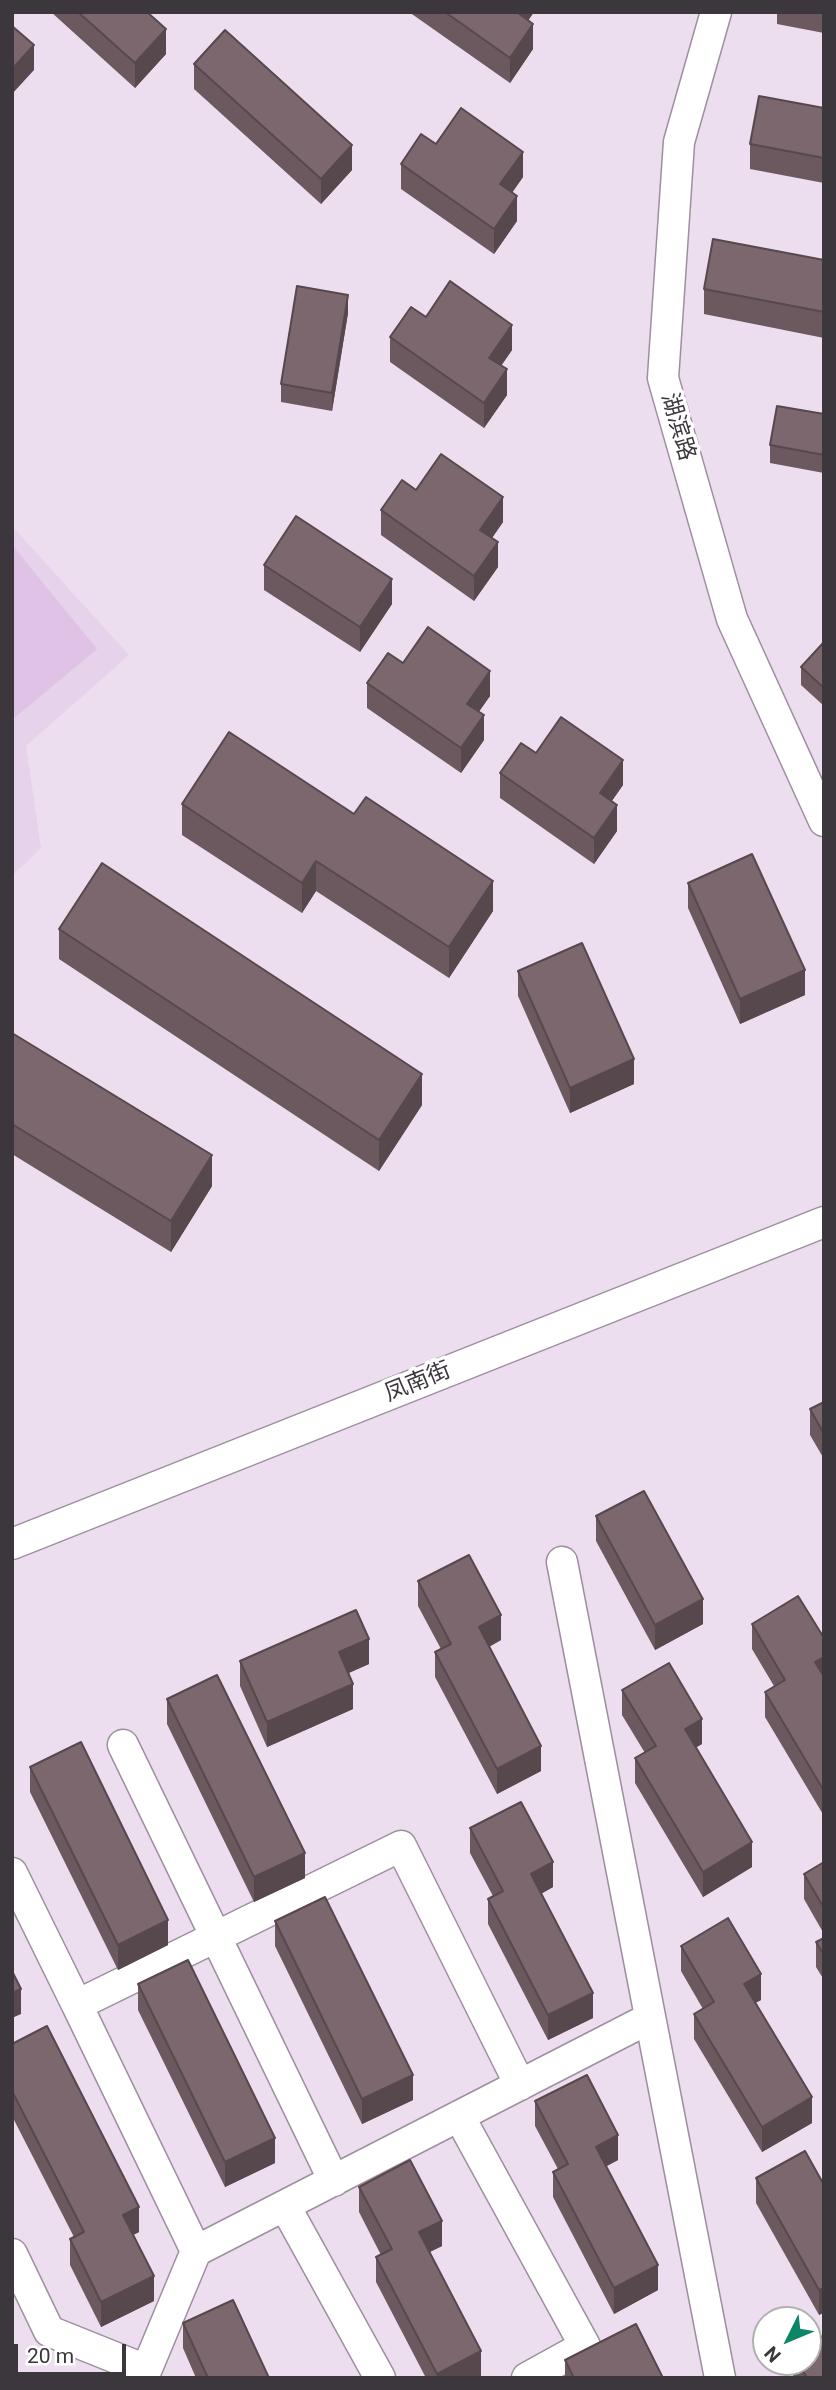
<!DOCTYPE html>
<html>
<head>
<meta charset="utf-8">
<style>
  body { margin:0 }
  #map { position:relative; width:836px; height:2390px; overflow:hidden; background:#ecdeef; font-family:Roboto,sans-serif }
  canvas { display:block }
  .frame { position:absolute; inset:0; border:14px solid #3c373d; pointer-events:none }
  .north { position:absolute; left:752px; top:2306px; width:70px; height:70px; box-sizing:border-box; background:#fff; border:2px solid #b1afb1; border-radius:50%; rotate:227deg; font-size:19px; font-weight:700; line-height:28px; text-align:center; color:#3c373d }
  .north::after { content:''; display:block; margin:auto; width:24px; height:32px; background:#0d8667; clip-path:polygon(50% 0,100% 100%,50% 72%,0 100%) }
  .scale { position:absolute; left:14px; top:2344px; width:112px; height:32px; box-sizing:border-box; border:4px solid #3c373d; border-top:0; padding-left:9px; font-size:21px; line-height:24px; white-space:nowrap; color:#3c373d; -webkit-text-stroke:5px #fff; paint-order:stroke }
</style>
</head>
<body>
<div id="map">
<canvas width="836" height="2390"></canvas>
<div class="frame"></div>
<div class="north">N</div>
<div class="scale">20 m</div>
</div>
<script>
const ctx = document.querySelector('canvas').getContext('2d');
ctx.lineJoin = 'round';
function fill(path, color) { ctx.fillStyle = color; ctx.fill(path, 'evenodd'); }
const shape = rows => new Path2D(rows.map(r => 'M' + r).join(''));
function stroke(path, color, width, dash) { ctx.strokeStyle = color; ctx.lineWidth = width; ctx.lineCap = dash ? 'butt' : 'round'; ctx.setLineDash(dash || []); ctx.stroke(path); }
function write(font, color, halo, rows, align = 'center') {
  ctx.font = font + ' Roboto,"Noto Sans SC",sans-serif'; ctx.lineWidth = 7; ctx.setLineDash([]); ctx.textBaseline = 'middle'; ctx.strokeStyle = halo; ctx.fillStyle = color; for (const [text, x, y, turn = 0] of rows) {
    ctx.save(); ctx.translate(x, y); ctx.rotate((+turn || 0) * Math.PI / 180); ctx.textAlign = isNaN(turn) ? turn : align; if (halo) ctx.strokeText(text, 0, 0); ctx.fillText(text, 0, 0); ctx.restore();
  }
}
fill(shape([
  [12,526,129,655,26,746,41,848,12,876]
]), '#e6d2ea');
fill(shape([
  [12,545,97,649,14,718,12,716]
]), '#dfc2e6');
const street = shape([
  [716,12,679,142,663,378,732,619,824,821],
  [12,1544,824,1222],
  [562,1562,720,2378],
  [123,1745,334,2181],
  [12,1873,77,2005],
  [459,2116,585,2346,527,2378],
  [285,2206,380,2378],
  [196,2251,77,2005,401,1846,520,2085],
  [12,2254,49,2331,146,2370],
  [143,2378,196,2251,650,2018]
]);
stroke(street, '#9d8f9f', 33);
stroke(street, '#fff', 30);
fill(shape([
  [51,12,147,12,166,54,135,88],
  [409,12,534,12,528,20,533,49,510,83],
  [777,12,824,12,824,33,777,24],
  [194,64,352,170,321,204,194,89],
  [824,108,824,183,750,169,750,144],
  [436,144,523,177,512,193,517,221,494,254,401,189,401,164],
  [824,260,824,338,704,314,704,289],
  [348,313,332,411,281,402,281,384],
  [426,317,512,350,501,366,507,395,484,428,390,362,390,337],
  [824,414,824,473,770,463,770,445],
  [416,490,503,522,492,538,498,567,474,601,381,535,381,510],
  [264,565,392,604,360,652,264,590],
  [824,642,824,706,801,685,801,667],
  [403,663,490,696,478,712,484,740,461,773,367,708,367,683],
  [536,753,623,785,611,802,617,831,594,864,500,798,500,773],
  [182,804,354,814,493,911,449,978,316,891,302,913,182,835],
  [688,883,805,995,740,1024,688,908],
  [59,929,422,1105,379,1171,59,959],
  [518,971,634,1084,570,1113,518,996],
  [12,1033,212,1186,171,1252,12,1154],
  [824,1402,824,1459,810,1435,810,1409],
  [596,1516,703,1624,655,1650,596,1541],
  [418,1581,501,1640,489,1647,541,1771,497,1794,435,1677,435,1652,441,1649,418,1606],
  [752,1624,824,1638,824,1816,765,1717,765,1692,774,1686,752,1649],
  [240,1661,369,1664,349,1673,353,1709,267,1747,240,1686],
  [622,1690,702,1744,696,1747,752,1867,703,1897,635,1783,635,1758,645,1753,622,1715],
  [167,1699,305,1878,254,1902,167,1724],
  [30,1767,168,1945,118,1970,30,1792],
  [470,1828,553,1887,541,1894,593,2018,548,2040,488,1924,488,1899,493,1896,470,1853],
  [824,1862,824,1934,804,1899,804,1874],
  [275,1921,413,2100,362,2124,275,1946],
  [824,1938,824,1980,816,1967,816,1942],
  [681,1946,761,2000,755,2003,812,2123,762,2152,694,2039,694,2014,703,2009,681,1971],
  [138,1984,275,2163,225,2187,138,2010],
  [12,2044,139,2232,133,2235,154,2301,101,2327,70,2265,70,2239,74,2237,12,2116],
  [535,2101,618,2160,606,2166,658,2290,614,2314,553,2197,553,2172,558,2169,535,2126],
  [756,2178,824,2185,819,2315,756,2203],
  [359,2187,442,2246,430,2252,481,2376,478,2378,426,2378,376,2282,376,2257,381,2255,359,2212],
  [183,2323,269,2378,196,2378,183,2348],
  [565,2360,663,2378,565,2378],
  [793,2362,808,2362,824,2378,793,2378]
]), '#6b595f');
fill(shape([
  [517,12,534,12,517,37],
  [533,24,533,49,510,83,510,58],
  [166,29,166,54,135,88,135,63],
  [34,45,34,70,12,94,12,69],
  [352,145,352,170,321,204,321,179],
  [523,152,523,177,500,209,500,184],
  [517,196,517,221,494,254,494,229],
  [348,295,348,313,332,411,332,393],
  [512,325,512,350,489,383,489,358],
  [507,369,507,395,484,428,484,403],
  [503,497,503,522,480,555,480,530],
  [498,542,498,567,474,601,474,576],
  [392,579,392,604,360,652,360,627],
  [490,671,490,696,467,729,467,704],
  [484,715,484,740,461,773,461,748],
  [623,760,623,785,600,818,600,793],
  [617,805,617,831,594,864,594,838],
  [316,861,316,891,302,913,302,883],
  [493,881,493,911,449,978,449,947],
  [805,970,805,995,740,1024,740,999],
  [634,1059,634,1084,570,1113,570,1088],
  [422,1074,422,1105,379,1171,379,1140],
  [212,1155,212,1186,171,1252,171,1221],
  [703,1599,703,1624,655,1650,655,1625],
  [501,1615,501,1640,479,1652,479,1627],
  [369,1639,369,1664,339,1677,339,1652],
  [824,1657,824,1682,815,1662],
  [353,1684,353,1709,267,1747,267,1722],
  [702,1719,702,1744,685,1754,685,1729],
  [541,1746,541,1771,497,1794,497,1769],
  [752,1842,752,1867,703,1897,703,1872],
  [305,1853,305,1878,254,1902,254,1877],
  [553,1862,553,1887,531,1899,531,1874],
  [168,1920,168,1945,118,1970,118,1945],
  [761,1974,761,2000,744,2009,744,1984],
  [21,1989,21,2014,12,2018,12,1993],
  [593,1993,593,2018,548,2040,548,2015],
  [413,2075,413,2100,362,2124,362,2099],
  [812,2097,812,2123,762,2152,762,2127],
  [618,2135,618,2160,596,2172,596,2147],
  [275,2138,275,2163,225,2187,225,2162],
  [139,2207,139,2232,123,2240,123,2215],
  [442,2221,442,2246,419,2257,419,2232],
  [658,2265,658,2290,614,2314,614,2288],
  [154,2276,154,2301,101,2327,101,2302],
  [824,2288,824,2313,819,2315,819,2290],
  [481,2351,481,2376,478,2378,437,2378,437,2374]
]), '#57484d');
const building = shape([
  [78,12,147,12,166,29,135,63,78,12],
  [445,12,517,12,533,24,510,58,445,12],
  [12,26,34,45,12,69,12,26],
  [225,30,352,145,321,179,194,64,225,30],
  [759,96,824,108,824,158,750,144,759,96],
  [461,108,523,152,500,184,517,196,494,229,401,164,421,134,436,144,461,108],
  [713,239,824,260,824,312,704,289,713,239],
  [450,281,512,325,489,358,507,369,484,403,390,337,411,307,426,317,450,281],
  [297,286,348,295,332,393,281,384,297,286],
  [777,406,824,414,824,455,770,445,777,406],
  [441,454,503,497,480,530,498,542,474,576,381,510,402,480,416,490,441,454],
  [296,516,392,579,360,627,264,565,296,516],
  [428,627,490,671,467,704,484,715,461,748,367,683,388,653,403,663,428,627],
  [824,642,824,688,801,667,824,642],
  [561,717,623,760,600,793,617,805,594,838,500,773,521,743,536,753,561,717],
  [229,732,354,814,366,797,493,881,449,947,316,861,302,883,182,804,229,732],
  [752,854,805,970,740,999,688,883,752,854],
  [102,863,422,1074,379,1140,59,929,102,863],
  [582,943,634,1059,570,1088,518,971,582,943],
  [12,1033,212,1155,171,1221,12,1124,12,1033],
  [824,1402,824,1434,810,1409,824,1402],
  [644,1491,703,1599,655,1625,596,1516,644,1491],
  [469,1555,501,1615,479,1627,541,1746,497,1769,435,1652,451,1644,418,1581,469,1555],
  [798,1596,824,1638,824,1657,815,1662,824,1677,824,1791,765,1692,785,1680,752,1624,798,1596],
  [356,1610,369,1639,339,1652,353,1684,267,1722,240,1661,356,1610],
  [669,1663,702,1719,685,1729,752,1842,703,1872,635,1758,656,1746,622,1690,669,1663],
  [217,1675,305,1853,254,1877,167,1699,217,1675],
  [81,1742,168,1920,118,1945,30,1767,81,1742],
  [521,1802,553,1862,531,1874,593,1993,548,2015,488,1899,503,1891,470,1828,521,1802],
  [824,1862,824,1908,804,1874,824,1862],
  [325,1897,413,2075,362,2099,275,1921,325,1897],
  [728,1918,761,1974,744,1984,812,2097,762,2127,694,2014,714,2002,681,1946,728,1918],
  [824,1938,824,1955,816,1942,824,1938],
  [188,1960,275,2138,225,2162,138,1984,188,1960],
  [12,1971,21,1989,12,1993,12,1971],
  [47,2026,139,2207,123,2215,154,2276,101,2302,70,2239,84,2232,12,2091,12,2044,47,2026],
  [587,2075,618,2135,596,2147,658,2265,614,2288,553,2172,568,2164,535,2101,587,2075],
  [805,2151,824,2185,824,2288,819,2290,756,2178,805,2151],
  [410,2160,442,2221,419,2232,481,2351,437,2374,376,2257,392,2249,359,2187,410,2160],
  [233,2300,269,2378,208,2378,183,2323,233,2300],
  [636,2324,663,2378,574,2378,565,2360,636,2324],
  [824,2335,824,2378,807,2378,798,2362,808,2362,808,2344,824,2335]
]);
fill(building, '#7c676e');
stroke(building, '#57484d', 2);
write('23px', '#3c373d', '#fff', [
  ["湖滨路",677,427,74],
  ["凤南街",418,1383,-22]
]);
</script>
</body>
</html>
